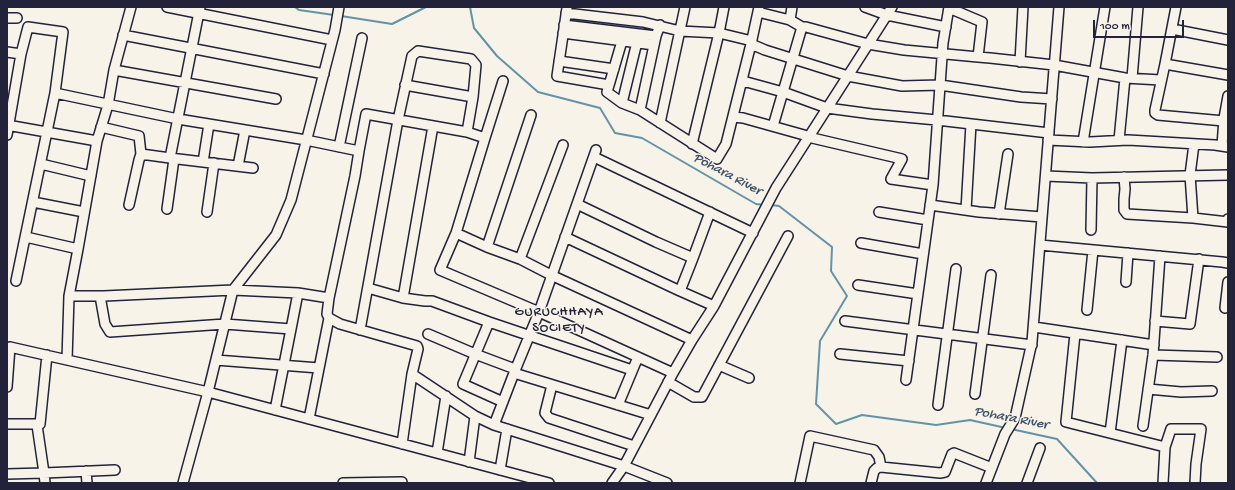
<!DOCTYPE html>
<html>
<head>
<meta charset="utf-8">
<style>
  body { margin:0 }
  #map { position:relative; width:1235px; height:490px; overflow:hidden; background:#f7f3e8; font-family:"Gochi Hand",sans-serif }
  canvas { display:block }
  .frame { position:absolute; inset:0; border:8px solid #22223b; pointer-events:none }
  .scale { position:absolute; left:1093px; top:20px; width:91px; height:18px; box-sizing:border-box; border:2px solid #22223b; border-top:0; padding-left:5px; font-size:12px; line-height:14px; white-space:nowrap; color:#22223b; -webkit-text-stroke:3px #f7f3e8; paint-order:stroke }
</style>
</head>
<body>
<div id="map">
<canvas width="1235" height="490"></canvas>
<div class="frame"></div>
<div class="scale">100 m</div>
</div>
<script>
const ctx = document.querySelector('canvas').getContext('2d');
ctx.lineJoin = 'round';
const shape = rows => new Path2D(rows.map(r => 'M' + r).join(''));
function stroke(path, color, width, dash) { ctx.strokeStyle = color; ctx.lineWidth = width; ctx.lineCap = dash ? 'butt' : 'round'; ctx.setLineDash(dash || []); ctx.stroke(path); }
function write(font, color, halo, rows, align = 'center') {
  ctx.font = font + ' "Gochi Hand",sans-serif'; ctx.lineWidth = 3; ctx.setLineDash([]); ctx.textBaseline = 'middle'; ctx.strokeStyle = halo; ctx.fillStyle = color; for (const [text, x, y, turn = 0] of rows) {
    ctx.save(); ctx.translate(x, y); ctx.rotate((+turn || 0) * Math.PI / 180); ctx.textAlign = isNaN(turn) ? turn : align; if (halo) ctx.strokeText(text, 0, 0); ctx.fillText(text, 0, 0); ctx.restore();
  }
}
stroke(shape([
  [295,7,299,10,334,15],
  [470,7,474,28,497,56,538,92,600,108,615,133,642,138,756,204,765,205],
  [341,16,392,24,426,7],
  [771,205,779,206,832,247,831,271,847,296,820,341,816,404,836,424,862,415,936,425,970,420,1006,428],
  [1011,429,1057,439,1097,483]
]), '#6393a6', 2);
const minor = shape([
  [167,7,332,40],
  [759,7,751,44,765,50,848,76,902,86,940,85,1021,97,1052,99],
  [865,7,887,15,946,27],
  [567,8,557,76,609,85],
  [949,8,982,22,978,57,990,58,1054,65,1125,78,1161,80],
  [758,12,790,20,792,7],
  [566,13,643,22,680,31,719,33,752,41],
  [7,18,17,18],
  [790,20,802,27,806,27,868,44,904,50,978,57],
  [564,25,656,36],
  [660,25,656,36,640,110,717,159,726,144,751,44],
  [1172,29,1228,40],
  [563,33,654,45],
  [123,35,324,74],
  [622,41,607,92,622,103,640,110],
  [7,52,21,54,7,135],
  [559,61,614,69],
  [1020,62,1023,7],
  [1165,64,1176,7],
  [114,70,276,99],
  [1132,78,1138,7],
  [743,81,783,92,827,108,872,114,937,120,1049,133],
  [405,85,473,97],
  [55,93,178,119,306,140,359,151,366,114,467,132,485,138,456,233,487,247,520,259,551,275,692,340,714,306,776,188,892,7],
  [622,103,637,42],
  [734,117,743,118,804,135,808,137,902,159,891,179,933,185],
  [1224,121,1158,115,1155,113,1155,110,1165,64,1228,75],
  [660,123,685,7],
  [7,125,97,141],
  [773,126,802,27],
  [101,127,139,136,141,154,139,160,129,205],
  [485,138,503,81],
  [1048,140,1090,142,1128,140,1215,145,1228,147],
  [1119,140,1125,78],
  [1083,142,1105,7],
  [692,144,719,33,724,7],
  [1222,146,1224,118,1228,96],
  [339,147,362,38],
  [359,151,355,176,329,298,327,314,329,318,340,324,417,346,418,349,412,374,475,416,494,425],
  [141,154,170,158,253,168],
  [594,157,753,233],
  [170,158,200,7],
  [203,162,209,124],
  [41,164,91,176],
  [238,166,245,130],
  [1046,176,1092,178,1228,175],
  [1124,177,1125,189,1124,199,1124,210,1127,214,1193,218,1228,222,1228,219],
  [33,202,84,212],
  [577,204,656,242,693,258],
  [930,205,979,212,1042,217],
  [167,209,174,159],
  [966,210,971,124],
  [207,212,214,163],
  [879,212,928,220],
  [999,214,1008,154],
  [1193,218,1190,175,1194,144],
  [1091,230,1092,178],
  [456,233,440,270,539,312,596,150],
  [26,237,78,249,97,141,108,105,114,70,131,7],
  [565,237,680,291,693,258,710,212],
  [861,243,923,254],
  [1040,245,1222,262,1228,263],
  [487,247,531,115],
  [520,259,563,145],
  [16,281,55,93,63,32,28,27,21,54],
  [1126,282,1128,253],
  [858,285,918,294],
  [368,288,403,298,433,126],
  [680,291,714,306],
  [69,296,104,296,233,290,298,293,329,298],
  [100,296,105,324,110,332,225,324,291,329,298,293],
  [403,298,425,301,432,301,489,322,632,370],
  [1225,308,1228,282],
  [1087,310,1093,250],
  [845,321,1032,345],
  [1155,321,1190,324,1199,259],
  [489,322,463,384,503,402],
  [1034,327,1154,345],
  [360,330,398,120,412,56,418,51,471,59,476,65,473,97,467,132],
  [428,334,475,354,515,369],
  [1075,334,1066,422,1165,447],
  [840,354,909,361],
  [1153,355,1217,357],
  [67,360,69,296,78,249],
  [216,360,319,368],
  [719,365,749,378],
  [514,373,494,425,624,466,667,483],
  [906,380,933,185,943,43,949,7],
  [668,382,694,397,702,397,788,236],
  [552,385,545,413,549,418,634,446],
  [7,387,10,347,208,392,549,483],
  [1148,389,1181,392,1212,391],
  [975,394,991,275],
  [618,405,638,357],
  [938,405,956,269],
  [275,410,291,329],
  [651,415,514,373,539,312,673,373],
  [309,419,329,318],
  [7,424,40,424,47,355],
  [36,424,37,425,44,473,115,470],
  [1143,426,1153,355,1160,256],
  [1110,433,1122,340],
  [402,444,412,374],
  [437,453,446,396],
  [469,462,475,416],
  [500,470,507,429],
  [86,471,87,483],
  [7,474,44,473,45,483],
  [183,483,208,392,233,290,276,235,291,200,335,30,339,7],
  [343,483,402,482],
  [612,483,624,466,673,373,692,340],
  [800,483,810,436,874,450,879,457,881,467],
  [871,483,874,471,877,468,881,467,940,473,945,472,952,454,954,453,992,468],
  [986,483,1005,434,1015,418,1032,342,1059,7],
  [1027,483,1040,448],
  [1163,483,1165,447,1171,429,1201,429,1196,464,1195,483]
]);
stroke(minor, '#22223b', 12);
stroke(minor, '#f7f3e8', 9);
write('italic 14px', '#3d5168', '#f7f3e8', [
  ["Pohara River",727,175,28],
  ["Pohara River",1011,419,11]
]);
ctx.letterSpacing = '1px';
write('14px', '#22223b', '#f7f3e8', [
  ["GURUCHHAYA",559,313],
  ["SOCIETY",559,329]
]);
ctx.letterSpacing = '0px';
</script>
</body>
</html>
